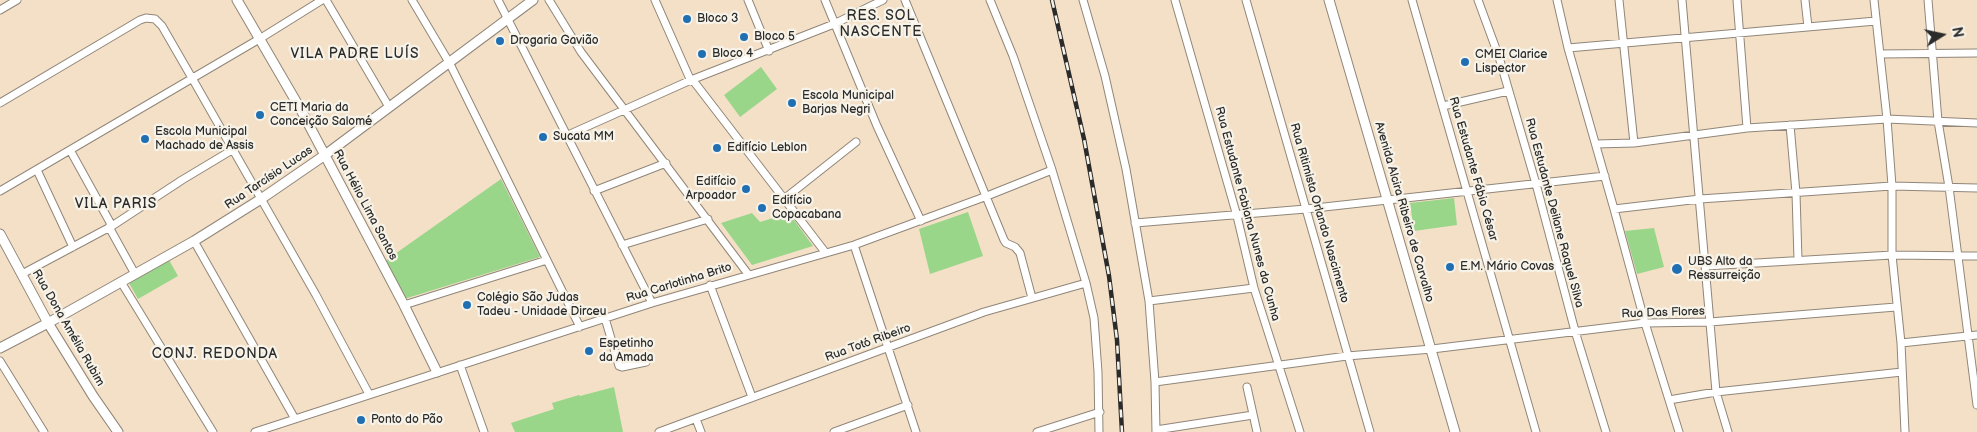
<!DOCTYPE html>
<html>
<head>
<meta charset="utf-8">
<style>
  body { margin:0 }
  #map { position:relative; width:1977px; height:432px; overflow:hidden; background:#f4e0c7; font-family:"Balsamiq Sans",sans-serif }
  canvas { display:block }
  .north { position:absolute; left:1917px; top:10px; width:50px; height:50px; -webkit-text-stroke:4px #f7f3e8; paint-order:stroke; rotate:80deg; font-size:14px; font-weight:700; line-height:20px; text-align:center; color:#2b2b2b }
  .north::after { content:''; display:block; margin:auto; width:18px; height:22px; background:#2b2b2b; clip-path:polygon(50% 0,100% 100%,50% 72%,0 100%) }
</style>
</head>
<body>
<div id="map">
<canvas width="1977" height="432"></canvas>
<div class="north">N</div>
</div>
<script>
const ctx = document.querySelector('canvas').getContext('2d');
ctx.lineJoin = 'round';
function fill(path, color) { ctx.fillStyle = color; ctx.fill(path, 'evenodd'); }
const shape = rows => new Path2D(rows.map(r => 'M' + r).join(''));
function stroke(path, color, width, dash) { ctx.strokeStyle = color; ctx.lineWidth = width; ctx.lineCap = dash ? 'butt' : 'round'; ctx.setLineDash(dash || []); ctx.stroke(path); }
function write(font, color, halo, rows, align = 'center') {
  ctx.font = font + ' "Balsamiq Sans",sans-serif'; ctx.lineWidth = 4.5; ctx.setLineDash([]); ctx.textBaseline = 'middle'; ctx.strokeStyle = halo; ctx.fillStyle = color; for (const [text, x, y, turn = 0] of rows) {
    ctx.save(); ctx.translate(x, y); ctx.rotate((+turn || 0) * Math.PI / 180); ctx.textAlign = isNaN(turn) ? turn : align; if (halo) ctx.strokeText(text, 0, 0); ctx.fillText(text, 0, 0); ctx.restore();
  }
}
fill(shape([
  [761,67,777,89,740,117,724,95],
  [501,179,540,257,404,299,385,261],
  [1454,198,1457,225,1414,231,1410,203],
  [968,212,983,256,930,274,919,229],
  [752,213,760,222,789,213,813,246,752,265,721,223],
  [1654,228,1664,267,1637,274,1625,231],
  [169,260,178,276,138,299,129,283],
  [614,387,623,432,515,432,511,423,554,409,552,403,579,395,580,396]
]), '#99d68a');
const minor = shape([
  [326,0,389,107],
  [412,0,450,64,580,327],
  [498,0,652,303],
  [549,0,581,52,748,274],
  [655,0,690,79,695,83,825,252],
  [748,0,769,51],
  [825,0,877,126,921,221],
  [905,0,1004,240,1006,243,1015,247,1020,253,1032,298],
  [990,0,1013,56,1052,170,1086,283,1094,318,1098,372,1099,432],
  [1083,0,1105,76,1126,169,1149,301,1155,382,1156,432],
  [1175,0,1237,216,1254,288,1300,432],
  [1246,0,1370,432],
  [1412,0,1536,432],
  [1478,0,1499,57,1536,184,1575,331,1606,432],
  [1557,0,1568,48,1614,209,1645,323,1679,432],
  [1619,0,1634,143],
  [1682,0,1716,392,1728,432],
  [1737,0,1747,128],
  [1805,0,1808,27],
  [1874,0,1887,119,1892,186,1892,255,1901,343,1905,432],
  [1928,0,1938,121,1949,187,1977,405],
  [0,10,17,0],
  [1568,48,1876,21],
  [1880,54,1977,53],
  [0,103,140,20,146,18,155,19,162,26,192,78,316,295,369,394],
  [1443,106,1508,91],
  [1790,125,1796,193,1798,260],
  [568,135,691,80,834,24,883,0],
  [1596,144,1634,143,1747,128,1887,119,1977,123],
  [70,150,112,226],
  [37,170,73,247],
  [0,191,261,38,322,0],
  [594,191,666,163],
  [784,199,856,142],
  [1614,209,1700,199,1892,186,1977,188],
  [1135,223,1306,209,1605,176],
  [109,227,135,274],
  [194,241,295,419],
  [622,245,708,219],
  [854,245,916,432],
  [1706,266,1892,255,1977,256],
  [22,274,112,226,182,180,232,150],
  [121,282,213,432],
  [710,285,752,397],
  [1149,301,1254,288],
  [404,305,547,260],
  [605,318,619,366,622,367,646,362],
  [1901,343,1977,335],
  [0,361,44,432],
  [460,365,484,432],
  [1155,382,1347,356,1432,349,1645,323,1710,322,1896,307],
  [1247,387,1257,432],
  [1669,400,1716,392,1902,372],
  [696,419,701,432],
  [1156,430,1253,415],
  [255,432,652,303,854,245,987,196,1052,170],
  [659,432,984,312,1086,283],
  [834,432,908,405],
  [1037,432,1100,412]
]);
const tertiary = shape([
  [237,0,301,110,404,305,437,372],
  [1329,0,1455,432],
  [0,234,48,323,93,396,118,432],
  [0,348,48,323,194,241,261,199,325,155,533,0]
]);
stroke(minor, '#908679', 9);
stroke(tertiary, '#908679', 11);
stroke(minor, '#fff', 7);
stroke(tertiary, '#fff', 9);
const rail = shape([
  [1052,0,1084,139,1109,276,1117,340,1122,432]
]);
stroke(rail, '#2b2b2b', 4.5);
stroke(rail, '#f7f3e8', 2.5, [8]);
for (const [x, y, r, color] of [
  [687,19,5,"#1f6fb2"],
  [744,37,5,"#1f6fb2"],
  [500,41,5,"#1f6fb2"],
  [702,54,5,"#1f6fb2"],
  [1465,62,5,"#1f6fb2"],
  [792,103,5,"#1f6fb2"],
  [260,115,5,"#1f6fb2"],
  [543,137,5,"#1f6fb2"],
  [145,139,5,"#1f6fb2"],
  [717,148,5,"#1f6fb2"],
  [746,189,5,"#1f6fb2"],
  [762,208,5,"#1f6fb2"],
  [1450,267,5,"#1f6fb2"],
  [1677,269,6,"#1f6fb2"],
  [467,305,5,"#1f6fb2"],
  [589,351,5,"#1f6fb2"],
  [361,420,5,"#1f6fb2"]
]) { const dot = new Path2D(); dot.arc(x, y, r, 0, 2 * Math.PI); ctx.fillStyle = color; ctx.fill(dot); stroke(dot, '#f7f3e8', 2); }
write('12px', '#2b2b2b', '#f7f3e8', [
  ["Bloco 3",697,19],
  ["Bloco 5",754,37],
  ["Drogaria Gavião",510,41],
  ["Bloco 4",712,54],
  ["CMEI Clarice",1475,55],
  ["Lispector",1475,69],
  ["Escola Municipal",802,96],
  ["Barjas Negri",802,110],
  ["CETI Maria da",270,108],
  ["Conceição Salomé",270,122],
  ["Escola Municipal",155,132],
  ["Machado de Assis",155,146],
  ["Sucata MM",553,137],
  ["Edifício Leblon",727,148],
  ["Edifício",736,182,"right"],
  ["Arpoador",736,196,"right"],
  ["Edifício",772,201],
  ["Copacabana",772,215],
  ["UBS Alto da",1688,262],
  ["Ressurreição",1688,276],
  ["E.M. Mário Covas",1460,267],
  ["Colégio São Judas",477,298],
  ["Tadeu - Unidade Dirceu",477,312],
  ["Espetinho",599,344],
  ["da Amada",599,358],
  ["Ponto do Pão",371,420]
], 'left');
write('12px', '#2b2b2b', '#f7f3e8', [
  ["Rua Estudante Fábio César",1473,169,74],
  ["Rua Tarcísio Lucas",269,178,-34],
  ["Rua Hélio Lima Santos",365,205,62],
  ["Avenida Alcira Ribeiro de Carvalho",1404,212,74],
  ["Rua Ritimista Orlando Nascimento",1319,213,74],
  ["Rua Estudante Deilane Raquel Silva",1554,213,75],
  ["Rua Estudante Fabiana Nunes da Cunha",1247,214,75],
  ["Rua Carlotinha Brito",679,283,-17],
  ["Rua Das Flores",1663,313,-2],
  ["Rua Dona Amélia Rubim",68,328,60],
  ["Rua Totó Ribeiro",868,343,-20]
]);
ctx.letterSpacing = '1px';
write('14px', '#2b2b2b', '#f7f3e8', [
  ["RES. SOL",881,16],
  ["NASCENTE",881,32],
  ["VILA PADRE LUÍS",355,54],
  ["VILA PARIS",116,204],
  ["CONJ. REDONDA",215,354]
]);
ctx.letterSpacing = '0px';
</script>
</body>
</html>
